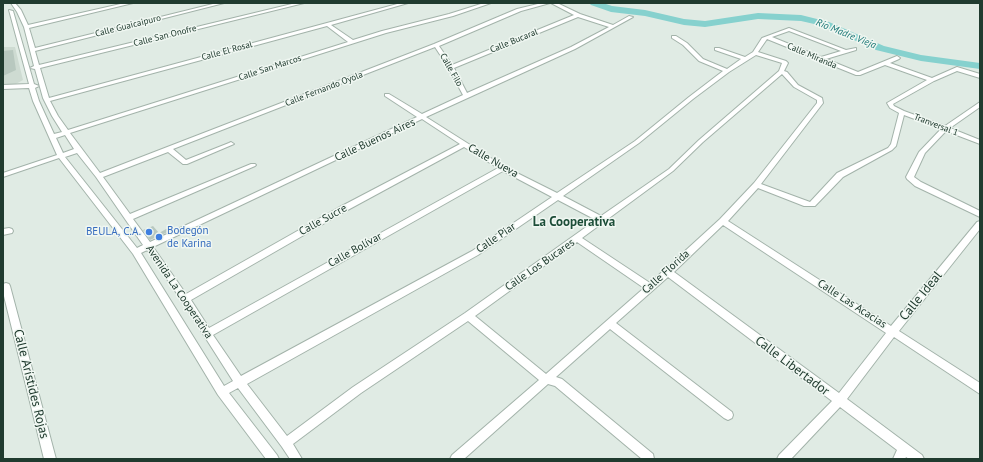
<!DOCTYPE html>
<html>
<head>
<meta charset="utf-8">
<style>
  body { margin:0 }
  #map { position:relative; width:983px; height:462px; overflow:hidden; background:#e0ebe4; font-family:"PT Sans",sans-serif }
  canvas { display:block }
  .frame { position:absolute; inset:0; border:4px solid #203b2f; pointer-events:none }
</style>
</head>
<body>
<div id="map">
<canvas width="983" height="462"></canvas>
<div class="frame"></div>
</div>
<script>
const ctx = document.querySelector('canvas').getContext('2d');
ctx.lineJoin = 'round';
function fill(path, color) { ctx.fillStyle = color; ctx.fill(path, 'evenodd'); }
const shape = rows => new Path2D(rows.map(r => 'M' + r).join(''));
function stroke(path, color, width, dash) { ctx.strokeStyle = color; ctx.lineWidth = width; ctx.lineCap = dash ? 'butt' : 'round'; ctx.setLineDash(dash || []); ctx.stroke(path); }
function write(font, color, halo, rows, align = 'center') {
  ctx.font = font + ' "PT Sans",sans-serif'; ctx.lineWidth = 3; ctx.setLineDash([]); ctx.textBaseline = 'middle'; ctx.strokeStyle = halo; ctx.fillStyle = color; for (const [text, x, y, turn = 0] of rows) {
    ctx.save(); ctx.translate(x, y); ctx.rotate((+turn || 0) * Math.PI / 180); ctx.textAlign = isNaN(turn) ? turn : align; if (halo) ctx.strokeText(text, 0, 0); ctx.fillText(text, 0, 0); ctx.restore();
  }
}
fill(shape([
  [3,47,15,47,23,80,14,85,3,85]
]), '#cedbd2');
fill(shape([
  [589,3,603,3,612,6,645,10,684,19,705,21,758,13,801,15,829,22,884,46,921,55,980,63,980,69,921,61,876,50,823,26,801,21,758,19,705,27,684,25,645,16,611,12,591,5,589,3]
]), '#86d1ce');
fill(shape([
  [13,50,16,70,3,76,3,51],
  [153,226,159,233,168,228,170,231,150,240,143,230]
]), '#b8c8bf');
const street = shape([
  [11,3,15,3,21,10,28,25,125,3,133,3,29,28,35,48,217,3,224,3,35,51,39,65,296,3,304,3,40,68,49,98,401,3,408,3,331,25,353,40,382,31,449,14,484,3,491,3,453,16,386,33,70,133,100,173,434,44,517,9,542,3,550,3,521,11,439,46,452,65,574,15,551,3,557,3,580,14,613,25,629,16,633,17,575,49,426,117,505,167,557,193,635,141,689,97,723,71,699,61,683,45,672,38,672,36,676,36,687,43,703,59,727,69,741,59,715,50,715,48,719,48,745,57,753,52,762,38,789,28,846,50,856,48,856,50,826,59,858,72,897,56,900,58,899,59,890,63,932,78,957,67,980,74,980,78,957,71,934,81,893,104,894,106,904,111,945,126,980,102,980,107,950,128,980,140,980,144,946,131,925,153,914,177,921,182,980,211,980,217,915,186,907,179,906,177,919,152,941,129,904,115,896,146,892,150,843,177,815,206,804,206,758,188,728,221,891,326,977,222,980,221,980,229,899,331,980,383,980,394,894,337,847,399,922,455,924,459,909,459,906,457,905,459,893,459,897,450,840,407,791,459,777,459,779,455,832,401,668,277,616,323,732,412,733,415,732,418,728,420,724,418,610,329,556,377,562,379,653,454,654,459,642,459,555,386,548,384,464,459,450,459,452,455,539,380,468,321,361,393,293,444,302,459,290,459,282,447,238,388,229,393,277,455,279,459,266,459,218,395,133,254,59,158,3,177,3,173,57,155,33,101,29,88,3,89,3,85,29,84,9,10,13,11,34,84,39,86,35,88,39,101,54,134,62,132,52,116,43,98,35,69,30,68,34,66,24,27,17,12,11,3],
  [578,17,609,27,571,47,467,93,454,68,578,17],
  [327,26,348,42,68,130,58,116,50,101,327,26],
  [789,31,841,51,821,57,772,37,789,31],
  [767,39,856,75,860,75,885,65,927,80,887,103,890,108,899,113,891,144,888,148,837,173,810,202,761,184,823,103,822,98,798,85,787,72,784,71,788,63,786,61,758,52,767,39],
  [435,47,448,67,463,95,422,114,389,94,385,94,385,96,417,117,150,242,133,219,255,166,256,165,255,164,251,164,130,214,103,177,168,152,183,164,187,164,234,144,231,142,229,143,186,160,173,149,435,47],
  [756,55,782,63,779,71,699,140,669,169,601,216,563,196,639,143,693,99,729,72,756,55],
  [782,74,794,87,817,100,817,103,754,183,720,219,650,283,582,238,673,171,703,142,782,74],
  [422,119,460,144,338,208,186,294,153,247,422,119],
  [65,135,74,149,63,153,56,138,65,135],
  [464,147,498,168,209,328,191,300,344,212,464,147],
  [77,153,96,177,143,245,137,248,65,157,77,153],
  [503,171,552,197,472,251,241,376,213,335,503,171],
  [558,200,596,220,465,313,353,387,287,436,247,384,478,255,558,200],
  [723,225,886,333,839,393,674,272,723,225],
  [577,242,644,288,546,374,475,316,577,242],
  [147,250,182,301,233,381,224,386,141,253,147,250],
  [9,228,12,229,13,231,12,233,3,235,3,229,9,228],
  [6,283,9,284,10,286,56,459,44,459,3,292,3,284,6,283]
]);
stroke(street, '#a3b3aa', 2);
fill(street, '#fff');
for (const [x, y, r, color] of [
  [149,232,4,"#3f7fe0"],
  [159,237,4,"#3f7fe0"]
]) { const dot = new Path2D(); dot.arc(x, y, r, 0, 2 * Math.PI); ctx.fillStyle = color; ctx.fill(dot); stroke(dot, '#f0f7f2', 1.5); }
write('9px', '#203b2f', '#f0f7f2', [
  ["Calle Guaicaipuro",128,26,-14],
  ["Calle San Onofre",165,36,-14],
  ["Calle Bucaral",514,41,-22],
  ["Calle El Rosal",227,51,-15],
  ["Calle Miranda",812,56,23],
  ["Calle San Marcos",270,68,-18],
  ["Calle Filo",451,70,60],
  ["Calle Fernando Oyola",324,89,-21],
  ["Tranversal 1",936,125,21]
]);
write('italic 10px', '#1a7775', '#f0f7f2', [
  ["Río Madre Vieja",846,34,22]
]);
write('11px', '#203b2f', '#f0f7f2', [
  ["Calle Buenos Aires",375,140,-25],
  ["Calle Nueva",493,161,30],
  ["Calle Sucre",323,220,-29],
  ["Calle Piar",496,238,-34],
  ["Calle Bolívar",355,250,-29],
  ["Calle Los Bucares",540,265,-35],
  ["Calle Florida",666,272,-42],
  ["Avenida La Cooperativa",179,292,56],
  ["Calle Las Acacias",852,304,33]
]);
write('11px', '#366cbe', '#f0f7f2', [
  ["Bodegón",167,231],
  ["de Karina",167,244],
  ["BEULA, C.A.",141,232,"right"]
], 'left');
write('bold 13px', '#1c4d38', '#f0f7f2', [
  ["La Cooperativa",574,222]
]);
write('13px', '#203b2f', '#f0f7f2', [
  ["Calle Ideal",921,296,-51],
  ["Calle Libertador",792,366,37],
  ["Calle Arístides Rojas",31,384,76]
]);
</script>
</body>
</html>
